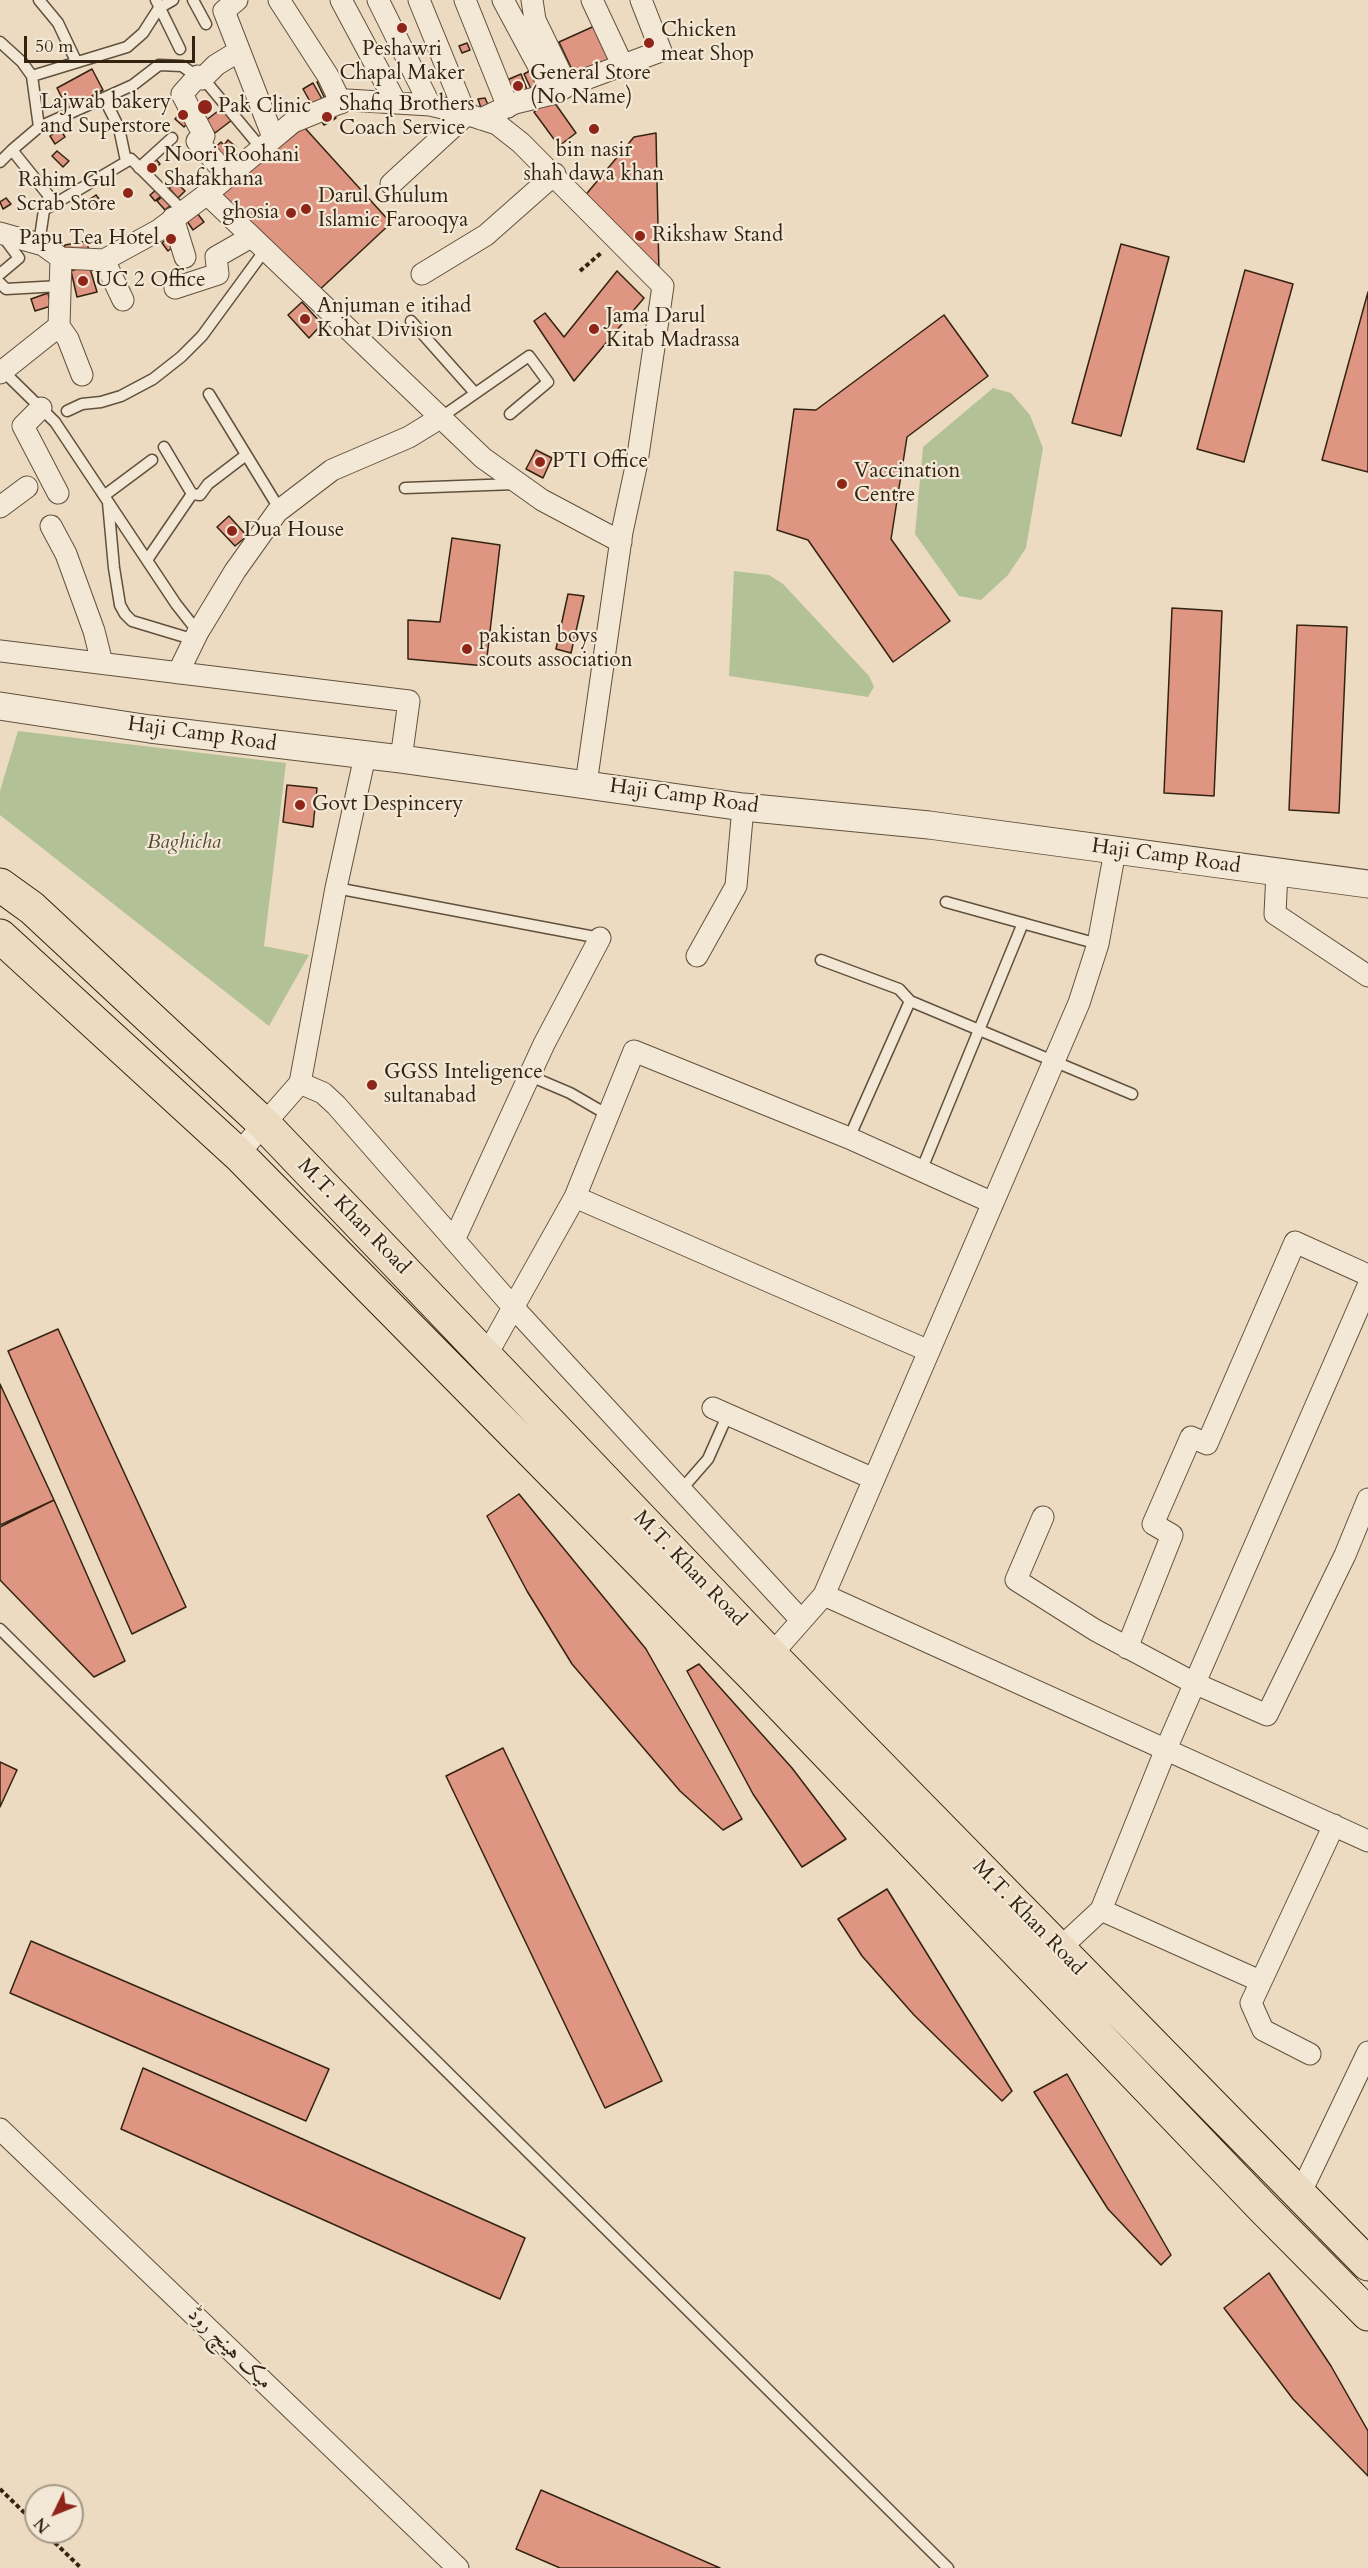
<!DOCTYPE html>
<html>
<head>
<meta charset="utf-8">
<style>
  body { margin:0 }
  #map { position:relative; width:1368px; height:2568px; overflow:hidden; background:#ecdbc0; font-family:Cardo,serif }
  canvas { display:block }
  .north { position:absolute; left:24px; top:2484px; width:60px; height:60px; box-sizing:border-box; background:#f3e8d6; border:2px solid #a69987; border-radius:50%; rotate:227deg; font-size:16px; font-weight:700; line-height:24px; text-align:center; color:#332310 }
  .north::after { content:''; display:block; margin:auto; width:21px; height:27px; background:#8f2418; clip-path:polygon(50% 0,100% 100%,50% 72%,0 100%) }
  .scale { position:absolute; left:24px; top:36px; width:171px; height:27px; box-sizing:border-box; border:3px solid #332310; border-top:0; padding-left:8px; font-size:18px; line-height:21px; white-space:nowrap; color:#332310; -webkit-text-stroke:4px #f3e8d6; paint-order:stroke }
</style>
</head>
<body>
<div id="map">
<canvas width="1368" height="2568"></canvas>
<div class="north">N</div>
<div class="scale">50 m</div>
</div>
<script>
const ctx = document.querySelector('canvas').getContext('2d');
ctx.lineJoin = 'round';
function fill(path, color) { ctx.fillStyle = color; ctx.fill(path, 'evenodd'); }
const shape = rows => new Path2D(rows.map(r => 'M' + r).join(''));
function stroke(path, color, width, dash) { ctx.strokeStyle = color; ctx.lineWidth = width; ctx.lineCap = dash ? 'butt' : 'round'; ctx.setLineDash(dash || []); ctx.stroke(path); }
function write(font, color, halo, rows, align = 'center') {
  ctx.font = font + ' Cardo,Amiri,serif'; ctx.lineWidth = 4.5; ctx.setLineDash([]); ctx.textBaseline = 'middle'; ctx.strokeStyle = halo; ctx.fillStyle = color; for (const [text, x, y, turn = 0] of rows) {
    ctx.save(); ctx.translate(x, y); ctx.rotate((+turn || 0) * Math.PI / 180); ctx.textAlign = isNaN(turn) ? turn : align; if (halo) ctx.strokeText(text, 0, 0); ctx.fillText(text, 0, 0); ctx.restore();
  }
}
fill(shape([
  [993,388,1011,393,1030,415,1043,448,1026,548,1008,575,981,600,959,596,915,534,923,447],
  [734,571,769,575,783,584,869,676,874,687,868,697,729,676],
  [18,731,286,763,264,946,309,955,269,1026,0,815,0,791]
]), '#b3c196');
const building = shape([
  [599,24,614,60,575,76,559,42,599,24],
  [467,43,470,50,462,53,459,46,467,43],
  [535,68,544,88,533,93,524,74,535,68],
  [92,69,103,90,68,110,57,88,92,69],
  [521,74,528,92,515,98,507,80,521,74],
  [326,78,335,96,326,101,317,82,326,78],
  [313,83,322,99,312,105,303,89,313,83],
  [485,98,489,107,481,108,478,99,485,98],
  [552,99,576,133,559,146,534,112,552,99],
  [207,101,212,106,203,113,199,108,207,101],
  [222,108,232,120,215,133,205,121,222,108],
  [331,109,336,118,324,125,319,117,331,109],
  [182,111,191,119,184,127,175,119,182,111],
  [304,127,391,223,315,294,219,196,304,127],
  [60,129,65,137,55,144,50,136,60,129],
  [656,133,659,274,583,198,634,137,656,133],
  [228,140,236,147,231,152,224,145,228,140],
  [221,142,231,153,220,163,210,152,221,142],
  [57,151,69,161,63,167,52,156,57,151],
  [154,157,160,164,152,171,146,164,154,157],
  [176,182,185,191,178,198,169,188,176,182],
  [157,189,162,195,155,201,150,195,157,189],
  [96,195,100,200,94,204,90,199,96,195],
  [163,196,171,205,165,210,157,201,163,196],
  [6,198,11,204,3,209,0,202,6,198],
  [197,213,204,222,193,230,187,221,197,213],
  [172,235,178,243,168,251,162,243,172,235],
  [87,241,90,257,62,256,65,245,87,241],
  [1121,244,1169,257,1121,436,1072,423,1121,244],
  [89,265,97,292,77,297,71,271,89,265],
  [1245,270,1293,284,1244,462,1197,449,1245,270],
  [617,271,644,298,574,381,534,321,545,313,564,337,617,271],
  [1368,292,1368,472,1322,460,1368,292],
  [48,293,51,306,35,311,31,299,48,293],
  [302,302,322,324,309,338,288,315,302,302],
  [944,315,988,376,907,437,891,539,950,621,893,662,808,540,777,530,794,409,816,410,944,315],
  [536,450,552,458,543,478,526,469,536,450],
  [229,516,247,536,235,546,217,527,229,516],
  [452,538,500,545,486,666,408,659,408,620,440,622,452,538],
  [568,594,584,596,571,653,556,649,568,594],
  [1172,608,1222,611,1214,796,1164,793,1172,608],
  [1297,625,1347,627,1339,813,1289,810,1297,625],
  [287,785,317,788,313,827,283,822,287,785],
  [58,1329,186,1607,132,1634,8,1351,58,1329],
  [0,1384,54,1500,0,1525,0,1384],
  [519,1494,646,1649,742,1819,723,1830,680,1791,572,1664,527,1591,487,1516,519,1494],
  [54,1500,125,1661,94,1677,0,1580,0,1527,54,1500],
  [699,1664,792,1768,846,1839,802,1867,753,1794,687,1671,699,1664],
  [503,1748,662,2081,605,2108,446,1776,503,1748],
  [0,1762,17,1770,0,1807,0,1762],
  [887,1889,1012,2091,1002,2101,914,2015,862,1956,838,1919,887,1889],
  [31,1941,329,2069,306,2121,10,1993,31,1941],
  [143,2068,525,2238,500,2299,121,2129,143,2068],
  [1067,2074,1171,2255,1161,2265,1108,2209,1034,2092,1067,2074],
  [1269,2273,1331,2366,1368,2431,1368,2476,1293,2399,1224,2308,1269,2273],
  [541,2490,720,2568,560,2568,516,2549,541,2490]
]);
fill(building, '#de9581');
stroke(building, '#332310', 1.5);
const service = shape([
  [39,0,58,23,76,61],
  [156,0,180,49],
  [193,0,206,24],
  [0,42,22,62,32,76,39,127],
  [32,76,127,47,143,33,159,8,173,0],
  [104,98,119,128,126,161],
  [12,150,39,127,133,85,159,65,182,66,207,83,256,142,258,149],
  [0,162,12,150,49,196,44,210],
  [139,168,172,138],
  [39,244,44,210,131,159,183,211],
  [0,274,19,258,2,235],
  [0,283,6,289,60,286],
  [411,321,475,393],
  [3,371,55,422,176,604,198,632],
  [209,394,280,510],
  [67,411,82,404,101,402,121,396,153,379,181,357,202,336,265,250],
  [440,418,529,356,548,382,510,414],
  [405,488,515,484],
  [192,494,200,495,208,484,246,455],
  [105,495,152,460],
  [108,502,114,568,120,605,125,614,132,621,195,640],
  [147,560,192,494,164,447],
  [336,888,600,938],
  [946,902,1098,944],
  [821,960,899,989,910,1001,1132,1094],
  [530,1076,570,1093,608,1115],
  [849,1138,910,1001],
  [921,1171,1023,923],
  [681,1490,708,1459,728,1414],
  [0,1629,948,2568]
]);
const minor = shape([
  [237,0,224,11,273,137],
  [279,0,328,76,341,103],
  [341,0,396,103],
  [378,0,430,105],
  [465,0,508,107],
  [503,0,553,93],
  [532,0,535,20,567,86],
  [592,0,622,64],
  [198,76,182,94,204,136,197,141,228,176],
  [202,79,216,65,239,51],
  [481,119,515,103,556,93,567,86,661,51,641,0],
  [391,184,466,115,419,0],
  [207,194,483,458,542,500,621,542],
  [173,218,185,257],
  [0,233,43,245,61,258,104,260,159,230,207,194,293,122,347,100,430,105,460,112,497,124,521,143,663,286,637,462,622,532,586,784],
  [104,260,123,300],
  [422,274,486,235,555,174],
  [175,288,218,274,216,257,251,237],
  [59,326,68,339,82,375],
  [0,373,59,326,61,258],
  [41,408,23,426,58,493],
  [0,507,27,487],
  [51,526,66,554,94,631,102,663],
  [0,651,409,701,401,759],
  [178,673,198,632,235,571,277,512,332,470,409,437,440,418],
  [1277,872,1275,914,1368,976],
  [697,956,736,886,743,807],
  [300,1083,323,1093,336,1105,513,1307,801,1620],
  [238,1154,300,1083,336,888,365,756],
  [575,1197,634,1051,849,1138,993,1203],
  [454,1240,544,1044,600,938],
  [486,1356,575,1197,929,1351],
  [713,1408,874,1479],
  [1043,1517,1016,1580,1095,1630,1194,1683,1267,1715,1345,1555,1368,1499],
  [824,1595,1368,1841],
  [1127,1648,1172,1535,1153,1524,1191,1437,1207,1444,1295,1242,1368,1275],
  [771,1655,824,1595,1079,1003,1098,944,1115,851],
  [1101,1910,1260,1981],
  [1058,1950,1101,1910,1166,1749,1368,1286],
  [1310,2054,1263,2030,1251,2003,1334,1825],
  [0,2129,458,2568],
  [1300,2194,1368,2052]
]);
const tertiary = shape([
  [0,706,150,729,401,759,743,807,929,825,1368,884]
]);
const trunk = shape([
  [0,885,32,908,264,1124,771,1655,1368,2264],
  [0,936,238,1154,752,1675,1264,2209,1368,2314]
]);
stroke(service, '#61513c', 13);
stroke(minor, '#61513c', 23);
stroke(tertiary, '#61513c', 29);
stroke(trunk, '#332310', 35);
stroke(shape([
  [580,271,601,253],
  [0,2489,36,2524],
  [44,2532,81,2568]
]), '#332310', 4, [4.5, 3]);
stroke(service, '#f3e8d6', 10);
stroke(minor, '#f3e8d6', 21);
stroke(tertiary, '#f3e8d6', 27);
stroke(trunk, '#ecdbc0', 33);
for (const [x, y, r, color] of [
  [402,28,6,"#8f2418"],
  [649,43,6,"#8f2418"],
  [518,86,6,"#8f2418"],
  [205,107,8,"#8f2418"],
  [183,115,6,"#8f2418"],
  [327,117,6,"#8f2418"],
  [594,129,6,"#8f2418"],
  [152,168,6,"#8f2418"],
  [128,193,6,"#8f2418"],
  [306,209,6,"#8f2418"],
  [291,213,6,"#8f2418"],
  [640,236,6,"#8f2418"],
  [171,239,6,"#8f2418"],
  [83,281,6,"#8f2418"],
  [305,319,6,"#8f2418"],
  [594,329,6,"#8f2418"],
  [540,462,6,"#8f2418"],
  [842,484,6,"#8f2418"],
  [232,531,6,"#8f2418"],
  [467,649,6,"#8f2418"],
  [300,805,6,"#8f2418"],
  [372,1085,6,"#8f2418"]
]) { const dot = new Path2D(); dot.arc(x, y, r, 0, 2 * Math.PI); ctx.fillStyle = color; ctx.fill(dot); stroke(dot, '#f3e8d6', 2); }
write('21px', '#332310', '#f3e8d6', [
  ["Chicken",661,31],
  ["meat Shop",661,55],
  ["Peshawri",402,50,"center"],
  ["Chapal Maker",402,74,"center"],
  ["General Store",530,74],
  ["(No Name)",530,98],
  ["Lajwab bakery",171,103,"right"],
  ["and Superstore",171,127,"right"],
  ["Shafiq Brothers",339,105],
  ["Coach Service",339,129],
  ["Pak Clinic",218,107],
  ["bin nasir",594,151,"center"],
  ["shah dawa khan",594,175,"center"],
  ["Noori Roohani",164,156],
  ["Shafakhana",164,180],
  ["Rahim Gul",116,181,"right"],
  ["Scrab Store",116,205,"right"],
  ["Darul Ghulum",318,197],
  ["Islamic Farooqya",318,221],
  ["ghosia",279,213,"right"],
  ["Rikshaw Stand",652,236],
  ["Papu Tea Hotel",159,239,"right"],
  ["UC 2 Office",95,281],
  ["Anjuman e itihad",317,307],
  ["Kohat Division",317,331],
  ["Jama Darul",606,317],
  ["Kitab Madrassa",606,341],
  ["PTI Office",552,462],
  ["Vaccination",854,472],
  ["Centre",854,496],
  ["Dua House",244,531],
  ["pakistan boys",479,637],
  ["scouts association",479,661],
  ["Govt Despincery",312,805],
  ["GGSS Inteligence",384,1073],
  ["sultanabad",384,1097]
], 'left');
write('21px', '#332310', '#f3e8d6', [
  ["Haji Camp Road",202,735,8],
  ["Haji Camp Road",684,797,8],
  ["Haji Camp Road",1166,857,8],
  ["M.T. Khan Road",353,1217,46],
  ["M.T. Khan Road",689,1569,46],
  ["M.T. Khan Road",1028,1918,46],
  ["میک ہینچ روڈ",229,2349,44]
]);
write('italic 21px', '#534a32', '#f3e8d6', [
  ["Baghicha",184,843]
]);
</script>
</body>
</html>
